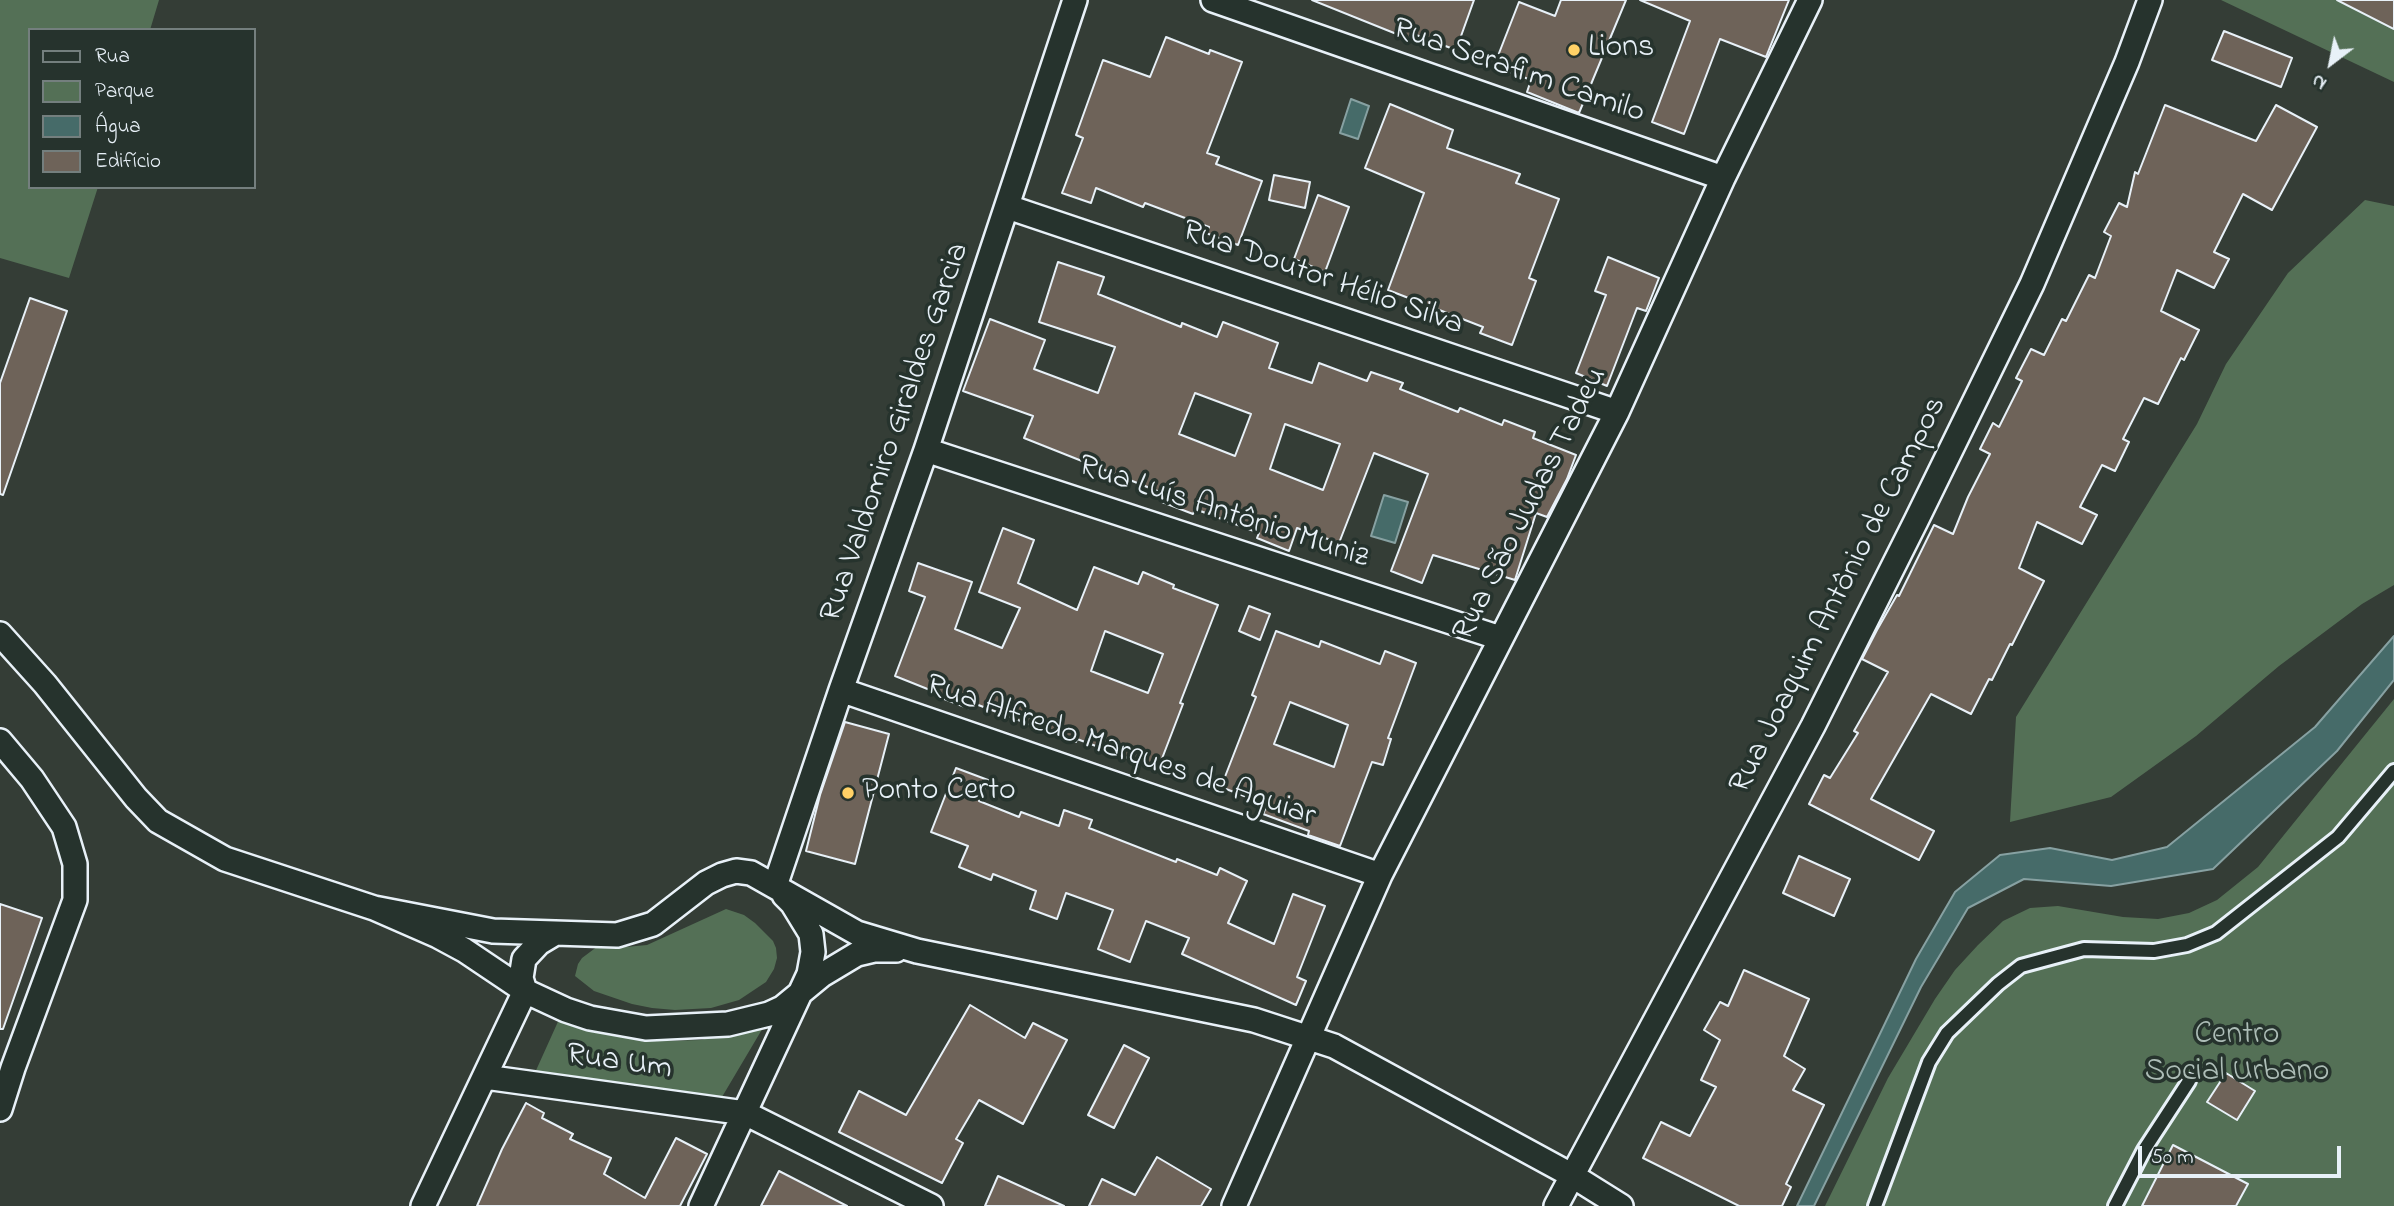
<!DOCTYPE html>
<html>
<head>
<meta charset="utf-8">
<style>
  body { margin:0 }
  #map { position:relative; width:2394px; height:1206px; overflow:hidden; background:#343d36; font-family:"Indie Flower",sans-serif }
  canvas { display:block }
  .legend { position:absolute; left:28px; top:28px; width:228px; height:161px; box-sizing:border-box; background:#26332d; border:2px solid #747f7e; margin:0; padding:9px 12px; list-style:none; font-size:21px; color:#e8f1f8 }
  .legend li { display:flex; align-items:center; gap:14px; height:35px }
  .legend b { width:35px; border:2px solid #747f7e }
  .north { position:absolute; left:2296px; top:28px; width:70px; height:70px; -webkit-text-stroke:5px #26332d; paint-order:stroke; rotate:212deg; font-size:19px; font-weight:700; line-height:28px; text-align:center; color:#e8f1f8 }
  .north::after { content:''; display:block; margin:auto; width:24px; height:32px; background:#e8f1f8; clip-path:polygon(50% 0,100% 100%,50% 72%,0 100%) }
  .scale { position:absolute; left:2138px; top:1146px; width:203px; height:32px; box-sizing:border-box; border:4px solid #e8f1f8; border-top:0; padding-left:9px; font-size:21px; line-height:24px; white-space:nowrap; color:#e8f1f8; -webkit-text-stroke:5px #26332d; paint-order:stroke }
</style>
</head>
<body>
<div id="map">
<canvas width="2394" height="1206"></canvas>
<ul class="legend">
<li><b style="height:9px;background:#26332d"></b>Rua</li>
<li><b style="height:19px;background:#547056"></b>Parque</li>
<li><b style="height:19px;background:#466b69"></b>Água</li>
<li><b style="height:19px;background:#6e6359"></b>Edifício</li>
</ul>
<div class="north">N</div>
<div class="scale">50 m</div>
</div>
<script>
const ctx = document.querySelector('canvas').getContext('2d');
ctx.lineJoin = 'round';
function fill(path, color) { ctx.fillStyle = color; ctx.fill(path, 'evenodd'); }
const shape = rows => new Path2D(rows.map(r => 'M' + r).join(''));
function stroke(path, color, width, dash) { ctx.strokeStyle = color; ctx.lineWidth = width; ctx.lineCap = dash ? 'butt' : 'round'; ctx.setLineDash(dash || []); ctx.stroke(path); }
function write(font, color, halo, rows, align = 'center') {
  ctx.font = font + ' "Indie Flower",sans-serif'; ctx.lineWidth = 7; ctx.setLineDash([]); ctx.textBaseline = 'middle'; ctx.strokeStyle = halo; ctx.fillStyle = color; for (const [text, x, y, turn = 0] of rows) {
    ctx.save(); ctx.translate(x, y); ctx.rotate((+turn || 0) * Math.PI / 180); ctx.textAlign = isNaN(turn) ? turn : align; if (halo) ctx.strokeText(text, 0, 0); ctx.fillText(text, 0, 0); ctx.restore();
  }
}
fill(shape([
  [0,0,159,0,150,30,30,30,30,187,98,187,69,278,0,258],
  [2221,0,2394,0,2394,82],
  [2365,200,2394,206,2394,585,2362,604,2279,666,2196,736,2111,797,2010,822,2016,717,2197,424,2226,364,2288,273],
  [2394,699,2394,1206,1825,1206,1888,1078,1935,999,1955,970,1978,945,2003,921,2030,908,2058,906,2123,917,2158,919,2189,913,2217,900,2258,867],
  [726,909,744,915,755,923,773,941,776,948,777,958,774,969,766,982,739,1000,711,1008,675,1010,652,1008,632,1004,594,991,575,976,578,964,582,958,598,946,615,948,647,945],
  [561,1015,618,1035,663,1041,701,1040,767,1021,719,1102,533,1077]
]), '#547056');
const water = shape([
  [1351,99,1369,106,1358,139,1340,133,1351,99],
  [1384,495,1408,502,1395,543,1371,536,1384,495],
  [2394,636,2394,680,2337,751,2213,869,2111,886,2024,879,1968,908,1921,987,1814,1206,1797,1206,1916,959,1955,892,2000,855,2050,848,2112,860,2167,847,2315,727,2394,636]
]);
fill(water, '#466b69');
stroke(water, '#87a1a2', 2);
const building = shape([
  [1312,0,1474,0,1456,50,1411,33,1409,39,1312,0],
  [1561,0,1626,0,1579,113,1527,92,1531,80,1494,66,1519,2,1555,16,1561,0],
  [1640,0,1789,0,1766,57,1720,39,1684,134,1652,122,1690,21,1640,0],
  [2337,0,2394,0,2394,29,2337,0],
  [2224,31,2292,58,2281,87,2212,60,2224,31],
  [1166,37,1209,54,1210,50,1242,62,1207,153,1219,157,1216,164,1262,181,1238,245,1206,233,1209,227,1145,203,1143,207,1096,188,1091,203,1062,193,1083,138,1076,135,1103,60,1150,77,1166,37],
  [1390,104,1453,130,1447,148,1520,174,1516,183,1559,199,1529,278,1536,281,1512,345,1480,333,1483,327,1388,290,1424,193,1365,168,1390,104],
  [2165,105,2256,141,2276,105,2317,127,2272,210,2243,194,2214,252,2229,259,2214,288,2177,270,2161,311,2199,330,2184,360,2181,358,2158,404,2144,398,2123,439,2129,442,2115,471,2102,465,2080,507,2097,515,2082,544,2037,522,2019,568,2044,581,2012,645,2010,644,1992,680,1989,679,1971,714,1931,694,1871,799,1934,831,1919,860,1809,804,1824,775,1830,778,1858,733,1854,731,1888,672,1862,659,1877,630,1897,595,1899,596,1934,525,1953,534,1968,497,1990,454,1980,449,1993,423,1999,427,2022,381,2016,378,2031,349,2044,355,2062,319,2066,321,2089,275,2095,278,2111,236,2104,232,2119,203,2127,207,2135,172,2138,174,2165,105],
  [1274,175,1310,182,1305,208,1269,200,1274,175],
  [1318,195,1349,207,1325,272,1294,259,1318,195],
  [1608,257,1659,278,1646,311,1637,308,1607,386,1576,373,1606,295,1595,291,1608,257],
  [1058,262,1104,277,1098,294,1181,327,1182,323,1217,337,1223,322,1278,343,1269,368,1312,383,1319,363,1367,381,1371,372,1403,383,1400,389,1458,412,1460,408,1502,425,1504,420,1535,432,1533,438,1576,455,1567,479,1547,517,1536,513,1515,580,1433,555,1422,583,1391,571,1428,474,1374,453,1339,543,1297,528,1289,551,1257,538,1259,533,1195,509,1193,514,1162,502,1165,494,1024,438,1033,416,963,391,990,319,1045,340,1034,369,1098,393,1115,347,1039,322,1058,262],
  [1195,393,1251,414,1235,456,1179,434,1195,393],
  [1285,424,1340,444,1323,490,1270,469,1285,424],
  [30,298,67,311,3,495,0,494,0,383,30,298],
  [1003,528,1034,540,1018,583,1077,610,1094,567,1138,584,1143,572,1174,585,1173,588,1218,605,1180,703,1183,704,1158,769,1077,739,1076,742,973,703,970,709,939,697,940,694,895,676,925,597,909,591,918,563,972,582,955,629,1002,648,1020,608,979,592,1003,528],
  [1105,631,1163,654,1148,693,1091,671,1105,631],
  [1249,606,1270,614,1260,640,1239,631,1249,606],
  [1276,631,1319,647,1321,641,1380,664,1385,651,1416,663,1388,738,1391,739,1383,765,1372,762,1340,846,1308,835,1309,831,1263,814,1267,805,1221,787,1256,697,1252,695,1276,631],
  [1290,702,1348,725,1334,767,1274,744,1290,702],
  [845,722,889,734,855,864,806,851,820,795,845,722],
  [956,768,988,780,979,801,1019,817,1021,812,1059,826,1064,810,1092,820,1089,828,1176,862,1177,859,1217,875,1220,868,1247,881,1228,923,1274,944,1293,894,1325,906,1297,977,1306,981,1296,1005,1182,954,1189,938,1146,921,1130,962,1098,949,1113,910,1066,893,1057,919,1030,909,1036,891,993,874,991,880,959,867,968,846,931,832,956,768],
  [1799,856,1850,879,1834,916,1783,893,1799,856],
  [0,904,42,918,3,1029,0,1029,0,904],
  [1744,970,1809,999,1784,1056,1805,1069,1793,1090,1824,1105,1786,1184,1791,1187,1782,1206,1739,1206,1643,1158,1661,1122,1690,1136,1716,1087,1701,1080,1720,1040,1704,1030,1720,1002,1728,1006,1744,970],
  [970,1005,1025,1038,1033,1023,1067,1040,1023,1124,979,1100,956,1139,963,1143,942,1183,839,1132,859,1091,906,1115,970,1005],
  [1124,1045,1149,1058,1114,1128,1088,1115,1124,1045],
  [2226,1073,2255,1091,2237,1120,2207,1102,2226,1073],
  [526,1103,544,1113,542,1118,573,1134,570,1139,611,1158,604,1174,645,1198,676,1138,707,1154,680,1206,477,1206,502,1149,526,1103],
  [2173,1145,2248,1184,2236,1206,2142,1206,2173,1145],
  [1157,1157,1211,1189,1201,1206,1089,1206,1102,1179,1135,1195,1157,1157],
  [779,1171,847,1206,761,1206,779,1171],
  [998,1176,1064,1206,985,1206,998,1176]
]);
fill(building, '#6e6359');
stroke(building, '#e8f1f8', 2);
const lane = shape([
  [1875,1206,1929,1062,1947,1033,1998,984,2021,966,2084,949,2154,951,2187,945,2216,933,2338,837,2394,771],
  [2115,1206,2144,1150,2189,1081]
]);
const street = shape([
  [1213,0,1723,178],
  [1008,207,1617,412],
  [926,450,1500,638],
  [0,634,45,684,136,798,158,821,225,859,374,908,438,936,464,950,525,991,566,1010,590,1018,646,1028,728,1024,769,1014,782,1008,822,975,857,954,874,950,896,950],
  [841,690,1380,875],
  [0,741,32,779,64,827,75,864,75,900,13,1068,0,1109],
  [775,886,841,690,926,450,1075,0],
  [374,908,493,931,617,935,653,924,706,883,722,875,736,871,751,873,857,933,917,951,1254,1020,1334,1046,1573,1176,1621,1206],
  [525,991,521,978,524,959,539,943,554,934],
  [485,1077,745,1113,931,1206],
  [423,1206,525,991],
  [701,1206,809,974,813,952,811,934,792,903,784,895],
  [1234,1206,1380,875,1617,412,1723,178,1810,0],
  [1556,1206,1813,726,1916,521,2032,284,2127,62,2150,0]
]);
stroke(lane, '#e8f1f8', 18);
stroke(street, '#e8f1f8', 28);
stroke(lane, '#26332d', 12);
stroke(street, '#26332d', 23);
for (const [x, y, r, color] of [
  [1574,50,7,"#ffd166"],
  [848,793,7,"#ffd166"]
]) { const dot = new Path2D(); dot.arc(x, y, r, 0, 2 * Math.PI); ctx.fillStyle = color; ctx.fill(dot); stroke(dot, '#26332d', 2.5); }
write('32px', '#e8f1f8', '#26332d', [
  ["Lions",1588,50],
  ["Ponto Certo",862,793]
], 'left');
write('32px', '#e8f1f8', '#26332d', [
  ["Rua Serafim Camilo",1518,73,19],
  ["Rua Doutor Hélio Silva",1322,280,19],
  ["Rua Valdomiro Giraldes Garcia",897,433,-71],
  ["Rua São Judas Tadeu",1532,505,-63],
  ["Rua Luís Antônio Muniz",1223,514,18],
  ["Rua Joaquim Antônio de Campos",1840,596,-63],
  ["Rua Alfredo Marques de Aguiar",1120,753,19],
  ["Rua Um",619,1064,8]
]);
write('32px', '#adbdb7', '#26332d', [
  ["Centro",2237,1037],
  ["Social Urbano",2237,1074]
]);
</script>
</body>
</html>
